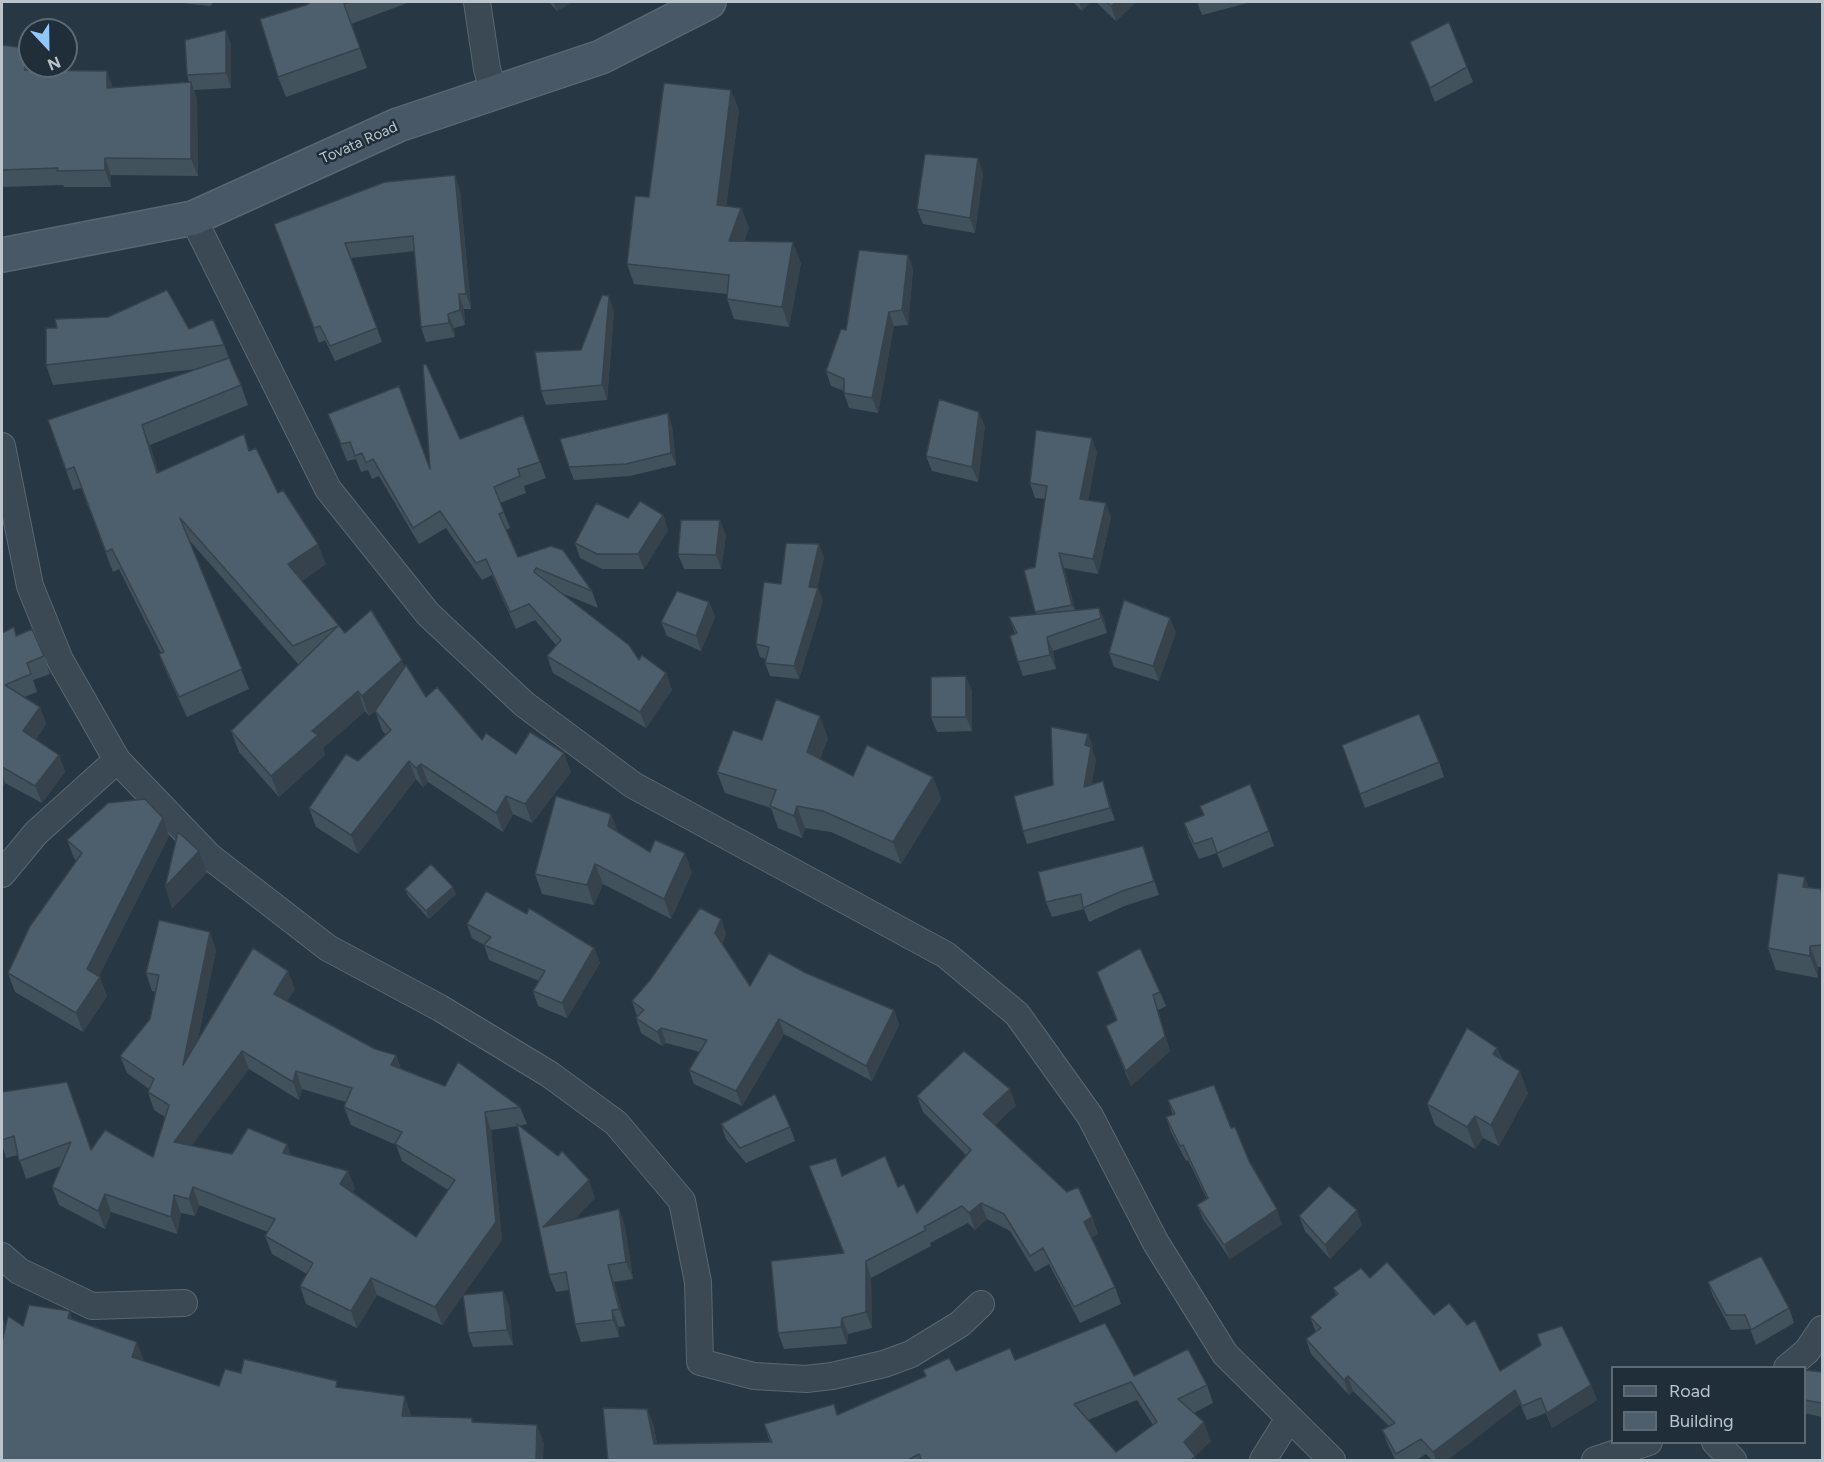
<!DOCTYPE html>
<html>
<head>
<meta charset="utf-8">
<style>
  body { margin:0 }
  #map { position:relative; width:1824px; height:1462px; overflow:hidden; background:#273744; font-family:Figtree,sans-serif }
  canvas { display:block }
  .frame { position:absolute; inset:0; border:3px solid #b9c4cd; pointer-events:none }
  .legend { position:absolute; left:1611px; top:1366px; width:195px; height:78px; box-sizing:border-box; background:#202e39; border:2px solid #5d6a74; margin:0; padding:8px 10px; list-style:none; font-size:18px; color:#b9c4cd }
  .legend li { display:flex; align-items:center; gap:12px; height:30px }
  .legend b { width:30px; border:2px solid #5d6a74 }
  .north { position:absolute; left:18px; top:18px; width:60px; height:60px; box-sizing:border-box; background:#202e39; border:2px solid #5d6a74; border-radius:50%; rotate:158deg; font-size:16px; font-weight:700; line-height:24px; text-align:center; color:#b9c4cd }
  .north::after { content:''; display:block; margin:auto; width:21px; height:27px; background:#90c8fb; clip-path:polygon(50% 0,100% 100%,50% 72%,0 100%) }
</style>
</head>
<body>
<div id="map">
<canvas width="1824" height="1462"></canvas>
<div class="frame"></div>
<ul class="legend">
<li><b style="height:8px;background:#495867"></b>Road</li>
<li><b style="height:16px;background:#4d5f6c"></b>Building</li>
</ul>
<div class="north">N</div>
</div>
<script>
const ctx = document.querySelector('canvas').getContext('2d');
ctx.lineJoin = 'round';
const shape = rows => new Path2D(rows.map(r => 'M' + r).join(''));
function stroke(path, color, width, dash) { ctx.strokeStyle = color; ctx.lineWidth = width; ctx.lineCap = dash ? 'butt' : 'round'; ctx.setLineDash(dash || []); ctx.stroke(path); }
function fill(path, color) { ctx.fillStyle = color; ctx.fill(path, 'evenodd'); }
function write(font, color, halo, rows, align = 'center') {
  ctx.font = font + ' Figtree,sans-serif'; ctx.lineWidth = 5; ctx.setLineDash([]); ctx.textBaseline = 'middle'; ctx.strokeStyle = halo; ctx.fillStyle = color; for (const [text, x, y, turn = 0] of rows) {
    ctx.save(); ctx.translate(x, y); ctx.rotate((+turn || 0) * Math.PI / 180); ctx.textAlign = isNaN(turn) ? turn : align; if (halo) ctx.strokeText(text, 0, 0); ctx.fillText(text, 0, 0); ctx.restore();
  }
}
const street = shape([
  [477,2,487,69,494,93],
  [193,218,328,489,428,614,524,704,633,785,946,955,1017,1014,1090,1116,1156,1243,1225,1354,1332,1460],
  [2,446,30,586,60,660,117,760,209,856,328,948,440,1008,549,1074,616,1123,682,1201,698,1282,700,1362,754,1376,806,1379,832,1376,884,1364,911,1354,960,1324,981,1304],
  [2,874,36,833,117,760],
  [2,1256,19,1271,92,1306,184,1303],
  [1787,1368,1807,1351,1822,1329],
  [1715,1442,1733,1460],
  [1263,1460,1288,1420],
  [1595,1460,1649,1442]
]);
const secondary = shape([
  [2,255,193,218,398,125,601,57,709,2]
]);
stroke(street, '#5a6771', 28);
stroke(secondary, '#5a6771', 36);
stroke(street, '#3b4954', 26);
stroke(secondary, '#495867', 33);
fill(shape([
  [172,2,213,2,211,6],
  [311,2,410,2,351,24,367,68,286,97,278,77,306,5],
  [549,2,572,2,557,11],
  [1073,2,1090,2,1082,11],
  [1096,2,1134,2,1135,3,1116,21],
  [1197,2,1251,2,1202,15],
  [226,30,231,45,231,88,194,90,197,99,198,176,111,175,111,187,64,187,63,185,2,187,2,45,30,66,32,66,32,70,113,88,189,82,187,75],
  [1410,42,1467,67,1473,82,1435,102],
  [739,110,726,206,741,208,749,228,744,241,801,263,789,327,734,319,727,299,727,294,634,284,627,264,649,197],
  [983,173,975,233,923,224,917,209],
  [460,190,471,309,464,309,465,325,454,328,455,337,426,342,421,327,415,251,351,258,382,342,335,361,325,340,319,343,274,224],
  [908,255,913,270,908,325,894,326,878,413,849,408,844,393,844,391,831,386,826,371,846,330],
  [614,311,607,400,546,405,541,391,581,350],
  [189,329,224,345,229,358,241,385,248,405,150,445,158,473,250,450,326,564,302,581,345,633,405,666,426,697,482,740,516,754,571,772,532,823,513,814,503,832,428,782,423,787,416,779,358,854,316,827,309,808,386,735,382,730,375,711,369,716,365,711,323,748,325,755,279,797,239,752,231,731,299,665,189,540,249,689,187,717,167,674,159,654,161,653,119,569,113,572,81,488,73,490,48,420,197,369,53,385,46,365],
  [328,414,430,469,460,439,523,415,546,478,524,486,526,493,500,503,510,528,506,530,518,557,592,591,598,608,559,592,639,660,666,673,672,690,646,728,553,673,547,656,556,645,535,620,516,629,492,575,482,580,446,528,419,544,379,476,372,479,368,470,361,472,356,459,347,461],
  [672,426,676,465,630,476,574,480,569,467],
  [985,426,978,482,932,471,926,456],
  [1097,452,1088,500,1111,517,1098,574,1064,568,1075,610,1099,608,1105,622,1107,633,1053,651,1056,669,1023,676,1018,662,1015,634,1009,617,1036,614,1024,570,1035,567,1045,499,1035,498,1030,483],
  [663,515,668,530,644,569,602,569,580,558,575,543,628,518],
  [726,535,721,569,684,569,678,554],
  [824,557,817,588,818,588,823,601,799,679,770,676,765,663,766,659,760,657,756,644,781,584],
  [709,602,715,617,701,651,667,636,661,622],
  [1176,632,1159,681,1114,667,1109,653],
  [2,633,17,635,44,656,50,674,33,680,37,692,24,697,40,707,46,724,36,739,59,755,65,772,42,803,5,783,2,788],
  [972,691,972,731,937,732,931,717],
  [828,738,820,759,853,776,933,777,941,799,901,864,831,832,805,828,802,838,778,828,771,808,725,793,717,772,762,740],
  [1342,745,1439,762,1444,777,1365,808],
  [1093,746,1092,749,1096,760,1091,785,1107,794,1115,820,1027,844,1023,831,1053,785],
  [611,814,618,833,650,852,692,872,671,919,603,884,594,905,542,894,535,874],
  [1184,823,1269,831,1274,846,1223,868,1217,853,1199,859,1189,838],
  [169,836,99,976,107,996,83,1032,15,992,8,973,77,861,74,858,67,840],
  [1143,846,1159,895,1127,905,1089,922,1084,909,1052,917,1046,902],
  [1809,888,1822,894,1822,967,1818,967,1818,978,1776,970,1768,948],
  [405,889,456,894,429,919,408,896],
  [527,914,594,948,600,963,567,1018,538,1006,533,991,539,981,489,960,484,945,472,938,467,924],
  [721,919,726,934,722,944,750,986,806,973,894,1010,899,1025,872,1081,784,1034,742,1106,694,1084,689,1070,700,1052,666,1043,662,1046,641,1033,636,1018,637,1016,632,1001],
  [216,950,198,1039,295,989,287,1001,375,1049,396,1055,401,1069,445,1086,520,1107,527,1124,519,1126,595,1198,574,1220,619,1209,625,1227,633,1279,614,1282,625,1326,619,1327,619,1337,581,1342,575,1324,569,1290,556,1292,549,1275,518,1126,491,1130,502,1240,463,1295,503,1291,509,1306,513,1345,473,1347,468,1333,463,1295,442,1325,377,1295,357,1328,306,1304,300,1286,307,1274,272,1254,265,1236,268,1232,199,1205,195,1216,181,1213,177,1234,111,1212,105,1229,59,1205,52,1187,61,1166,26,1179,18,1155,6,1158,2,1145,2,1092,91,1150,153,1157,165,1117,154,1110,148,1092,149,1089,127,1073,120,1056,150,1019,156,992,152,991,146,973],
  [249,1069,299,1100,302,1089,346,1102,344,1107,351,1125,396,1145,402,1161,448,1190,416,1237,353,1192,355,1189,348,1171,291,1155,287,1144,232,1154,191,1145],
  [1097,972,1160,992,1166,1006,1158,1010,1170,1051,1131,1086,1106,1026,1116,1020],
  [1497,1048,1502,1059,1528,1093,1499,1146,1483,1138,1475,1149,1435,1125,1427,1104],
  [917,1096,1016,1105,995,1125,1092,1217,1098,1234,1091,1238,1115,1287,1121,1304,1080,1323,1049,1264,1035,1272,1010,1231,987,1219,975,1230,968,1223,930,1243,931,1246,871,1278,872,1328,848,1334,847,1344,784,1349,778,1333,843,1253,809,1166,842,1176,898,1187,917,1213,966,1155,923,1112],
  [1168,1100,1231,1128,1282,1224,1230,1259,1203,1219,1197,1205,1207,1199,1188,1160,1186,1161,1171,1132,1166,1117,1173,1115],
  [721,1124,790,1127,795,1141,746,1163,726,1139],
  [1299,1216,1362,1225,1330,1259,1305,1231],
  [1370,1278,1434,1315,1500,1371,1591,1385,1597,1400,1552,1428,1546,1413,1527,1420,1520,1404,1446,1461,1433,1461,1426,1454,1415,1461,1396,1461,1388,1445,1382,1430,1389,1426,1353,1391,1349,1395,1311,1354,1306,1339,1316,1332,1310,1317,1336,1295,1333,1288],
  [1708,1282,1789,1308,1794,1323,1756,1345,1750,1329,1731,1330,1713,1296],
  [1015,1360,1207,1385,1213,1403,1194,1413,1211,1441,1195,1456,1196,1461,608,1461,647,1409,654,1427,657,1444,770,1442,764,1424,834,1404,838,1415,925,1376,923,1370,956,1371],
  [1137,1400,1153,1425,1116,1452,1088,1420],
  [1804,1370,1822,1372,1822,1417,1804,1413]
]), '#42525d');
fill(shape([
  [553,2,572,2,557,11],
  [1079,2,1090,2,1082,11],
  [1116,2,1134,2,1135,3,1116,21,1111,6],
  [226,30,231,45,231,88,226,73],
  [26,48,30,60,30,66,32,66,32,87,25,70],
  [107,71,113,88,107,88],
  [191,82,197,99,198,176,191,159],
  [731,90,739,110,724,225,717,205],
  [105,158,111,175,111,187,105,170],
  [978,158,983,173,975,233,970,218],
  [455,175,460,190,471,309,466,294],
  [741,208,749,228,736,261,729,241],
  [793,242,801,263,789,327,782,307],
  [908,255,913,270,908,325,902,310],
  [459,294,464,309,465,325,460,310],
  [609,296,614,311,607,400,602,385],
  [889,312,894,326,878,413,872,398],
  [448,314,454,328,455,337,449,323],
  [979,412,985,426,978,482,972,467],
  [668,413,672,426,676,465,671,453],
  [142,425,150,445,165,494,157,473],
  [1092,438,1097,452,1085,514,1080,499],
  [1106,503,1111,517,1098,574,1093,559],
  [663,515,668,530,644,569,638,554],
  [720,520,726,535,721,569,716,555],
  [318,544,326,564,296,585,288,564],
  [819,544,824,557,814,600,809,587],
  [1059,553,1064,568,1078,619,1072,605],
  [818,588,823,601,799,679,794,666],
  [709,602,715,617,701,651,696,636],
  [1099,608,1105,622,1107,633,1101,618],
  [1170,618,1176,632,1159,681,1153,666],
  [1047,637,1053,651,1056,669,1050,655],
  [402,660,410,680,369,716,362,696],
  [666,673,672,690,646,728,640,712],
  [966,676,972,691,972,731,966,717],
  [358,691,365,711,323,748,325,755,279,797,271,776,312,731],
  [40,707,46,724,29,748,23,731],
  [820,716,828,738,815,774,807,752],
  [1088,734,1093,746,1092,749,1096,760,1089,800,1084,787,1085,745],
  [564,753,571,772,532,823,525,804],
  [59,755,65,772,42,803,35,786],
  [409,761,416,779,358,854,351,835],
  [421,764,428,782,423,787,416,768],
  [2,773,5,783,2,788],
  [933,777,941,799,901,864,893,842],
  [1103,781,1115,820,1110,808],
  [506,796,513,814,503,832,496,813],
  [797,806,805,828,802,838,794,816],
  [611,814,618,833,608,826],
  [163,818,169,836,94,986,100,977,107,996,83,1032,76,1013,87,969],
  [199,851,207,873,172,909,165,887],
  [685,853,692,872,671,919,664,899],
  [595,864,603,884,594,905,587,885],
  [1805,877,1813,899,1803,887],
  [453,887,456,894,429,919,426,911],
  [721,919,726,934,720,948,715,933],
  [210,932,216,950,189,1083,183,1065],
  [1810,946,1818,967,1818,978,1810,956],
  [594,948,600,963,567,1018,562,1003],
  [288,971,295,989,281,1011,274,994],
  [1153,995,1170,1051,1131,1086,1126,1071],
  [894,1010,899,1025,872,1081,866,1066],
  [779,1019,784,1034,742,1106,736,1091],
  [661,1028,666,1043,662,1046,657,1032],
  [1497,1048,1505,1070,1493,1054],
  [242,1051,249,1069,181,1160,174,1142],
  [396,1055,402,1073,391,1065],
  [296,1071,302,1089,299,1100,293,1082],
  [1520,1071,1528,1093,1499,1146,1491,1125],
  [1010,1089,1016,1105,989,1130,983,1114],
  [485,1112,491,1130,502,1240,442,1325,435,1307],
  [1475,1116,1483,1138,1475,1149,1467,1127],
  [287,1144,294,1162,283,1153],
  [348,1171,355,1189,347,1201,340,1184],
  [589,1180,595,1198,550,1245,543,1227],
  [193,1187,199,1205,195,1216,189,1199],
  [105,1194,111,1212,105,1229,98,1211],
  [174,1195,181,1213,177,1234,171,1217],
  [981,1203,987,1219,975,1230,969,1213],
  [619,1209,625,1227,633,1279,626,1262],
  [1277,1209,1282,1224,1230,1259,1224,1245],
  [1357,1210,1362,1225,1330,1259,1325,1245],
  [1092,1217,1098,1234,1090,1239,1084,1222],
  [866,1261,871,1278,872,1328,866,1312],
  [608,1265,614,1282,625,1326,619,1309],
  [371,1278,377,1295,357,1328,351,1311],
  [503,1291,509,1306,513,1345,507,1330],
  [612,1310,619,1327,619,1337,613,1320],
  [70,1311,76,1330,68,1318],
  [2,1315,6,1328,2,1334],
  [842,1318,848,1334,847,1344,841,1327],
  [137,1342,144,1360,139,1375,132,1357],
  [1348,1376,1353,1391,1349,1395,1344,1380],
  [1591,1385,1597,1400,1552,1428,1547,1413],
  [1515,1390,1520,1404,1446,1461,1436,1461,1433,1452],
  [405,1396,411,1415,408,1434,402,1416],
  [647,1409,654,1427,660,1461,654,1444],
  [1204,1422,1211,1441,1195,1456,1196,1461,1190,1461,1184,1442],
  [537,1425,544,1443,543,1461,536,1461]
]), '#36424c');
const building = shape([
  [311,2,351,2,344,4,360,48,278,77,260,19,306,5,311,2],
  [1106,2,1116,2,1111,6,1106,2],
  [1449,22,1467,67,1430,88,1410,42,1449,22],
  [226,30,226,73,187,75,185,40,226,30],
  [2,45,26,48,25,70,107,71,107,88,191,82,191,159,105,158,105,170,57,171,58,168,2,170,2,45],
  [664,83,731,90,717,205,741,208,729,241,793,242,782,307,727,299,729,275,627,264,635,196,649,197,664,83],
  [925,154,978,158,970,218,917,209,925,154],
  [455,175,466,294,459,294,460,310,448,314,449,323,421,327,413,236,345,243,377,328,330,346,320,326,314,328,274,224,385,182,455,175],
  [859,250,908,255,902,310,889,312,872,398,844,393,844,379,826,371,841,329,846,330,859,250],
  [167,290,189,329,213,319,224,345,46,365,46,328,57,328,55,319,108,317,167,290],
  [602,295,609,296,602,385,541,391,535,352,581,350,602,295],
  [229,358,241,385,142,425,157,473,244,434,249,451,256,448,278,493,283,490,318,544,288,564,345,633,371,610,402,660,362,696,358,691,312,731,318,735,271,776,231,731,338,626,293,646,180,518,242,669,179,697,159,654,164,652,112,549,106,552,74,467,66,470,48,420,229,358],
  [426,364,460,439,523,415,540,462,518,469,520,476,494,487,504,512,499,514,518,557,551,546,563,550,592,591,536,568,534,572,629,645,639,660,642,655,666,673,640,712,547,656,561,640,529,604,510,612,486,559,476,563,440,511,413,528,373,459,366,463,362,453,355,456,350,442,341,444,328,414,399,386,430,469,423,365,426,364],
  [939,399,979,412,972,467,926,456,939,399],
  [668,413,671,453,626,464,569,467,560,439,668,413],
  [1036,430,1092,438,1080,499,1106,503,1093,559,1059,553,1072,605,1035,612,1024,570,1035,567,1047,486,1030,483,1036,430],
  [640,501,663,515,638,554,597,554,575,543,596,503,628,518,640,501],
  [681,520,720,520,716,555,678,554,681,520],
  [786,543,819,544,809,587,818,588,794,666,765,663,769,647,756,644,764,582,781,584,786,543],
  [677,591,709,602,696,636,661,622,677,591],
  [1124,600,1170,618,1153,666,1109,653,1124,600],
  [1099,608,1101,618,1047,637,1050,655,1018,662,1010,636,1017,633,1009,617,1099,608],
  [14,627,16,636,32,629,44,656,27,663,31,674,5,685,40,707,23,731,59,755,35,786,2,767,2,633,14,627],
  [406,665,426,697,437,687,482,740,486,733,516,754,530,732,564,753,525,804,506,796,496,813,421,764,416,768,409,761,351,835,309,808,346,754,358,761,391,730,375,711,406,665],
  [966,676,966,717,931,717,931,677,966,676],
  [776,699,820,716,807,752,853,776,867,745,933,777,893,842,823,811,797,806,794,816,770,806,776,790,717,772,733,730,762,740,776,699],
  [1419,714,1439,762,1360,794,1342,745,1419,714],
  [1051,727,1088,734,1085,745,1091,747,1084,787,1103,781,1110,808,1023,831,1014,796,1053,785,1051,727],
  [1250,784,1269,831,1217,853,1212,838,1194,844,1184,823,1204,815,1200,806,1250,784],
  [556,796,611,814,608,826,650,852,655,840,685,853,664,899,595,864,587,885,535,874,556,796],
  [145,799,163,818,87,969,100,977,76,1013,8,973,30,926,82,853,67,840,108,803,145,799],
  [178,832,199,851,165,887,178,832],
  [1143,846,1154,881,1122,891,1083,908,1081,894,1046,902,1038,872,1143,846],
  [431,864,453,887,426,911,405,889,431,864],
  [1778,873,1805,877,1803,887,1821,889,1822,898,1822,945,1810,946,1810,956,1768,948,1778,873],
  [486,891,527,914,529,908,594,948,562,1003,533,991,545,971,484,945,491,937,467,924,486,891],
  [700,908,721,919,715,933,750,986,769,953,806,973,894,1010,866,1066,779,1019,736,1091,689,1070,707,1040,661,1028,657,1032,636,1018,644,1010,632,1001,650,980,700,908],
  [159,920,210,932,183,1065,253,948,288,971,274,994,375,1049,396,1055,391,1065,445,1086,458,1062,520,1107,485,1112,496,1222,435,1307,371,1278,351,1311,300,1286,313,1263,265,1236,275,1219,193,1187,189,1199,174,1195,171,1217,105,1194,98,1211,52,1187,71,1142,19,1161,14,1136,2,1140,2,1092,67,1082,91,1150,105,1130,153,1157,169,1105,148,1092,154,1079,120,1056,150,1019,159,975,146,973,159,920],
  [242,1051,293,1082,296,1071,352,1088,344,1107,402,1132,395,1144,455,1180,416,1237,340,1184,348,1171,283,1153,287,1144,248,1128,232,1154,174,1142,242,1051],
  [1140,948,1160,992,1153,995,1165,1036,1126,1071,1106,1026,1117,1020,1097,972,1140,948],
  [1467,1028,1497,1048,1493,1054,1520,1071,1491,1125,1475,1116,1467,1127,1427,1104,1467,1028],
  [964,1051,1010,1089,983,1114,1067,1192,1078,1187,1092,1217,1084,1222,1115,1287,1074,1307,1043,1248,1030,1256,1004,1214,981,1203,969,1213,962,1206,924,1227,926,1230,866,1261,866,1312,842,1318,841,1327,778,1333,771,1261,844,1253,809,1166,836,1158,842,1176,885,1156,898,1187,904,1184,917,1213,971,1150,917,1096,964,1051],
  [1214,1085,1231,1128,1235,1127,1249,1161,1277,1209,1224,1245,1197,1205,1208,1198,1183,1145,1180,1146,1166,1117,1175,1114,1168,1100,1214,1085],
  [775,1094,790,1127,740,1148,721,1124,775,1094],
  [517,1124,558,1156,562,1151,589,1180,543,1227,619,1209,626,1262,608,1265,619,1309,612,1310,613,1320,575,1324,566,1272,549,1275,517,1124],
  [1329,1186,1357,1210,1325,1245,1299,1216,1329,1186],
  [1761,1256,1789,1308,1751,1330,1745,1315,1726,1315,1708,1282,1761,1256],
  [1387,1262,1434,1315,1449,1303,1467,1325,1475,1320,1500,1371,1541,1345,1537,1334,1562,1326,1591,1385,1547,1413,1541,1398,1522,1406,1515,1390,1433,1452,1421,1439,1396,1454,1382,1430,1395,1423,1348,1376,1344,1380,1306,1339,1321,1328,1310,1317,1338,1294,1333,1288,1361,1268,1370,1278,1387,1262],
  [503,1291,507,1330,468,1333,463,1295,503,1291],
  [29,1305,70,1311,68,1318,137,1342,132,1357,219,1386,225,1369,241,1373,244,1359,337,1381,336,1387,405,1396,402,1416,472,1418,472,1422,537,1425,536,1461,2,1461,2,1342,8,1316,23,1326,29,1305],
  [1105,1323,1134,1376,1188,1349,1207,1385,1178,1399,1204,1422,1184,1442,1195,1456,1190,1461,922,1461,919,1454,906,1461,608,1461,603,1408,647,1409,654,1444,772,1442,764,1424,834,1404,837,1415,926,1376,923,1370,949,1358,956,1371,1010,1348,1015,1360,1105,1323],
  [1131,1382,1157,1422,1116,1452,1074,1404,1131,1382],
  [1804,1370,1822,1372,1822,1403,1804,1400,1804,1370]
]);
fill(building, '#4d5f6c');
stroke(building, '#36424c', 1.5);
write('15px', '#b9c4cd', '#202e39', [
  ["Tovata Road",359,143,-24]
]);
</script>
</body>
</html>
